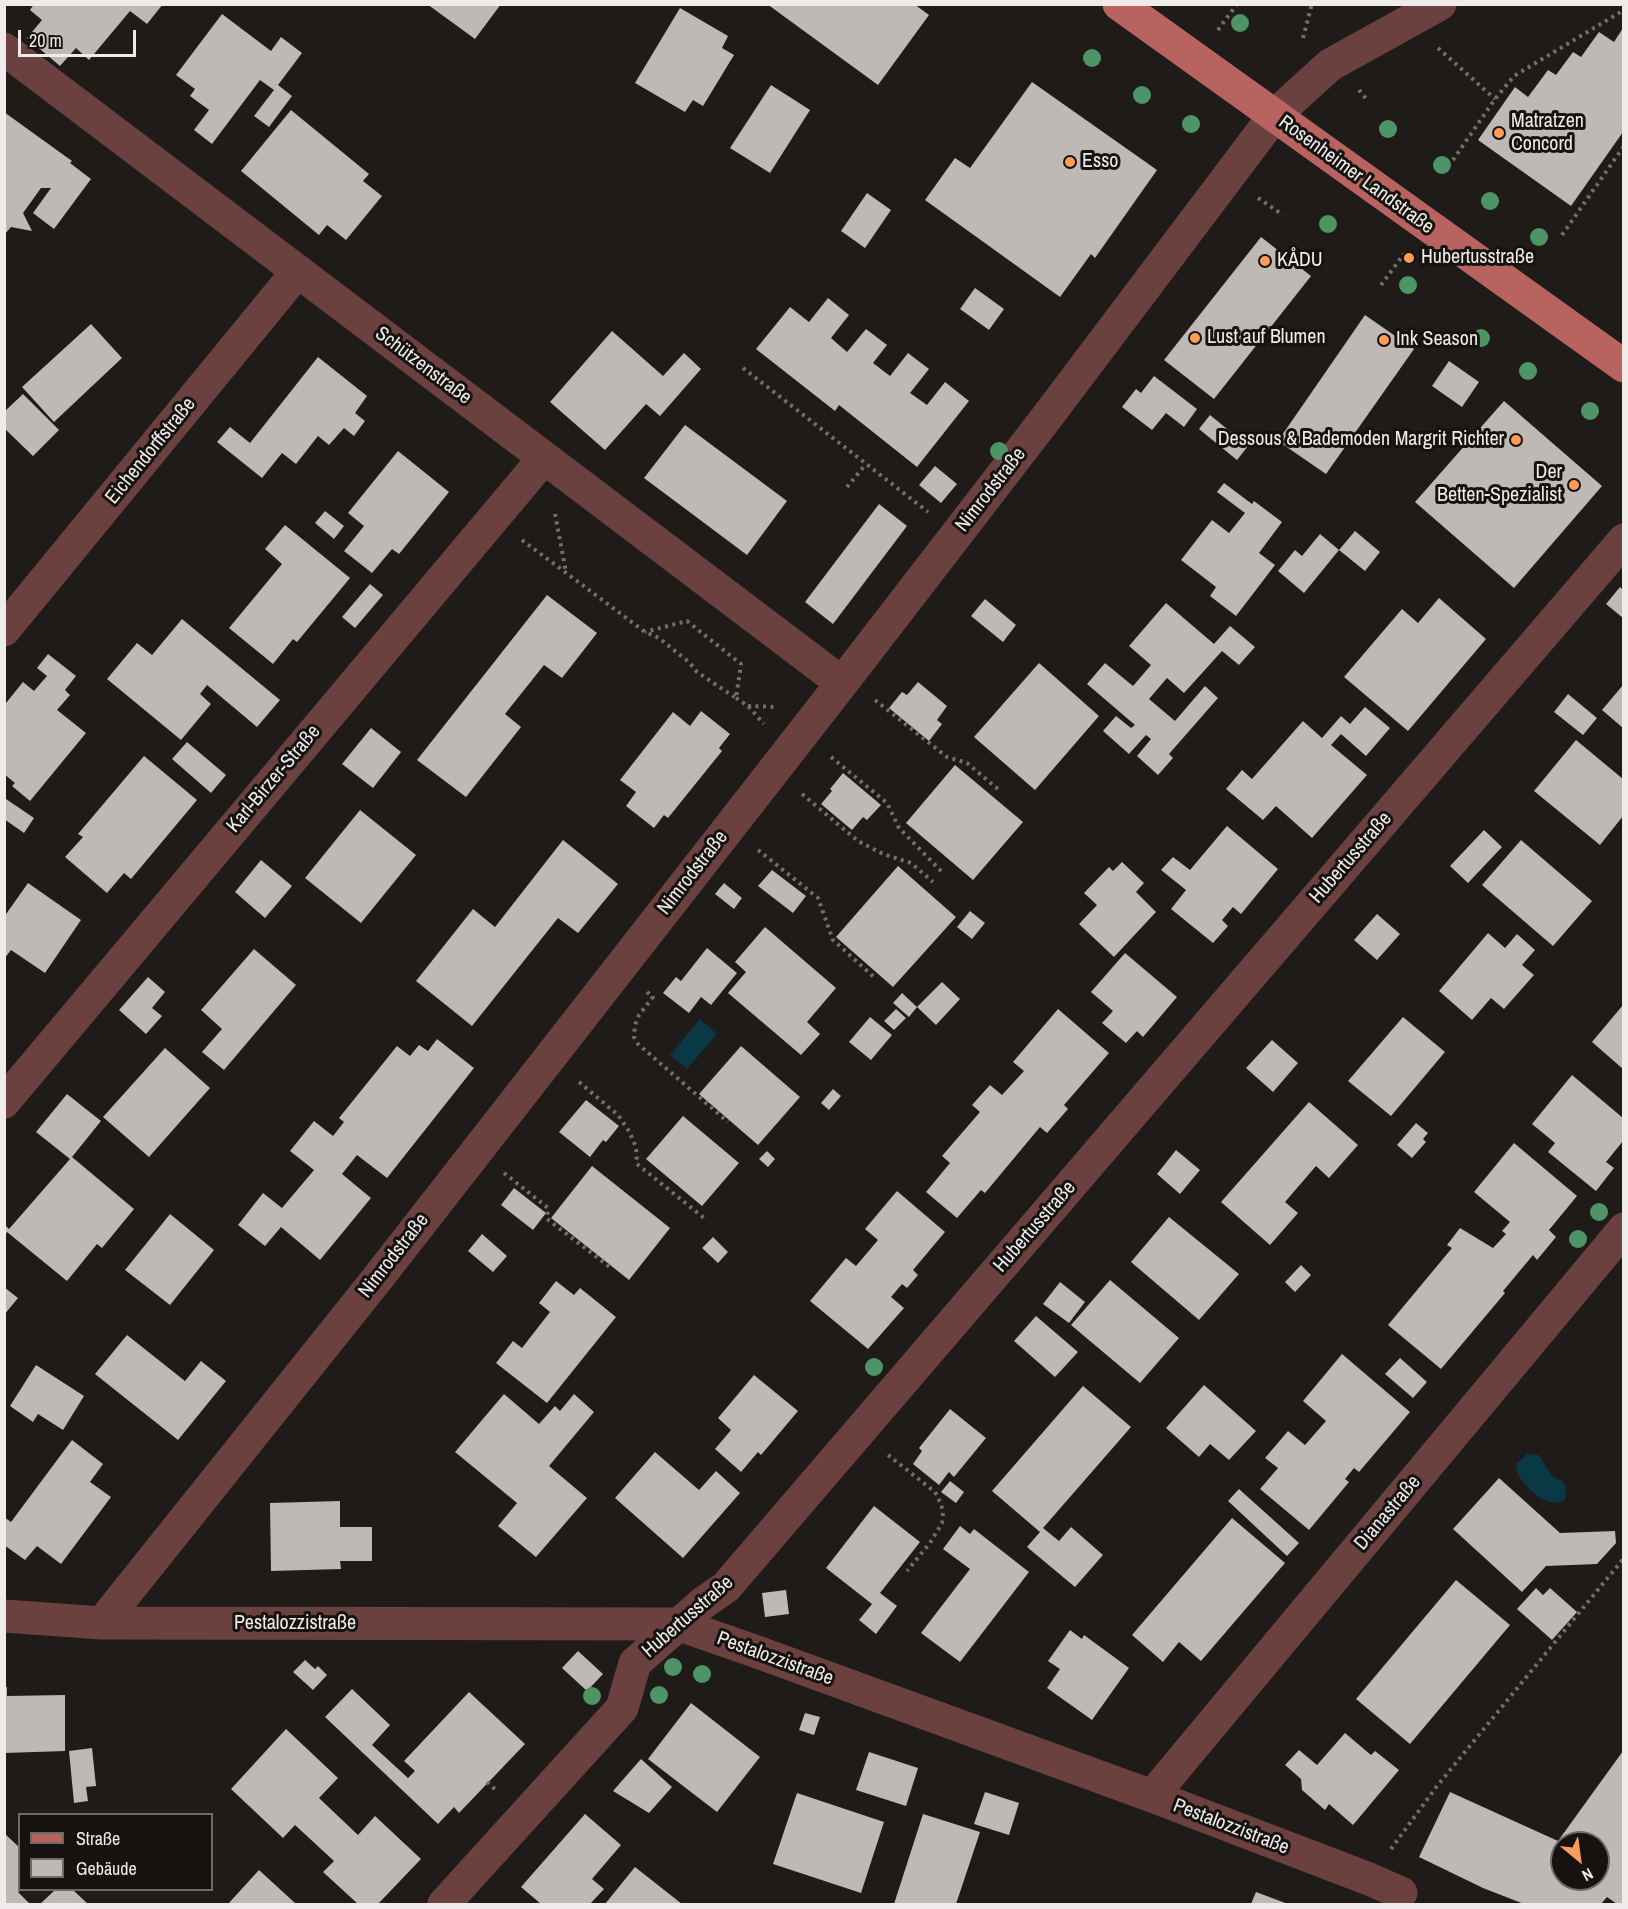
<!DOCTYPE html>
<html>
<head>
<meta charset="utf-8">
<style>
  body { margin:0 }
  #map { position:relative; width:1628px; height:1909px; overflow:hidden; background:#1e1b18; font-family:"Archivo Narrow",sans-serif }
  canvas { display:block }
  .frame { position:absolute; inset:0; border:6px solid #eeebea; pointer-events:none }
  .legend { position:absolute; left:18px; top:1813px; width:195px; height:78px; box-sizing:border-box; background:#15120f; border:2px solid #6c6967; margin:0; padding:8px 10px; list-style:none; font-size:18px; color:#eeebea }
  .legend li { display:flex; align-items:center; gap:12px; height:30px }
  .legend b { width:30px; border:2px solid #6c6967 }
  .north { position:absolute; left:1550px; top:1831px; width:60px; height:60px; box-sizing:border-box; background:#15120f; border:2px solid #6c6967; border-radius:50%; rotate:151deg; font-size:16px; font-weight:700; line-height:24px; text-align:center; color:#eeebea }
  .north::after { content:''; display:block; margin:auto; width:21px; height:27px; background:#fe9c58; clip-path:polygon(50% 0,100% 100%,50% 72%,0 100%) }
  .scale { position:absolute; left:18px; top:30px; width:118px; height:27px; box-sizing:border-box; border:3px solid #eeebea; border-top:0; padding-left:8px; font-size:18px; line-height:21px; white-space:nowrap; color:#eeebea; -webkit-text-stroke:4px #15120f; paint-order:stroke }
</style>
</head>
<body>
<div id="map">
<canvas width="1628" height="1909"></canvas>
<div class="frame"></div>
<ul class="legend">
<li><b style="height:8px;background:#b86360"></b>Straße</li>
<li><b style="height:16px;background:#beb9b5"></b>Gebäude</li>
</ul>
<div class="north">N</div>
<div class="scale">20 m</div>
</div>
<script>
const ctx = document.querySelector('canvas').getContext('2d');
ctx.lineJoin = 'round';
function fill(path, color) { ctx.fillStyle = color; ctx.fill(path, 'evenodd'); }
const shape = rows => new Path2D(rows.map(r => 'M' + r).join(''));
function stroke(path, color, width, dash) { ctx.strokeStyle = color; ctx.lineWidth = width; ctx.lineCap = dash ? 'butt' : 'round'; ctx.setLineDash(dash || []); ctx.stroke(path); }
function write(font, color, halo, rows, align = 'center') {
  ctx.font = font + ' "Archivo Narrow",sans-serif'; ctx.lineWidth = 6; ctx.setLineDash([]); ctx.textBaseline = 'middle'; ctx.strokeStyle = halo; ctx.fillStyle = color; for (const [text, x, y, turn = 0] of rows) {
    ctx.save(); ctx.translate(x, y); ctx.rotate((+turn || 0) * Math.PI / 180); ctx.textAlign = isNaN(turn) ? turn : align; if (halo) ctx.strokeText(text, 0, 0); ctx.fillText(text, 0, 0); ctx.restore();
  }
}
fill(shape([
  [700,1019,717,1034,687,1069,670,1055],
  [1527,1454,1539,1455,1552,1476,1562,1481,1566,1488,1565,1500,1555,1503,1541,1499,1526,1486,1518,1475,1516,1464]
]), '#0a3844');
fill(shape([
  [34,4,163,4,147,24,130,11,89,60,76,48,60,66,27,38,42,20,30,10],
  [427,4,501,4,475,39],
  [767,4,914,4,929,15,878,85],
  [680,8,728,36,722,48,734,55,703,106,693,100,685,112,635,83],
  [222,14,271,51,281,37,302,53,278,85,292,96,269,127,254,116,274,90,260,80,212,144,194,130,209,110,190,96,195,89,176,75],
  [1623,28,1623,132,1571,206,1478,140,1515,87,1528,97,1548,70,1556,75,1573,52,1581,57,1599,32,1614,42],
  [1032,82,1157,170,1095,258,1091,254,1060,297,925,200,955,158,970,168],
  [771,85,810,110,770,173,730,148],
  [291,110,369,174,363,181,382,196,346,240,327,225,319,235,241,171],
  [4,112,72,161,70,163,91,179,54,229,33,213,51,188,41,188,23,213,32,231,11,227,4,235],
  [867,193,891,210,865,248,841,231],
  [1261,237,1311,276,1214,399,1164,360],
  [975,288,1004,309,989,330,960,309],
  [828,298,849,315,831,338,847,352,866,329,887,345,873,363,890,376,908,353,929,369,910,393,927,405,945,382,969,401,917,467,839,405,835,411,756,349,790,307,809,322],
  [1365,315,1414,349,1326,474,1278,441],
  [91,324,122,358,54,422,22,387],
  [612,331,663,376,684,353,701,369,660,416,646,404,605,450,550,402],
  [318,357,367,396,355,413,365,421,354,436,344,428,329,445,318,436,296,464,282,453,262,478,217,442,230,427,250,443],
  [1449,361,1479,382,1462,407,1432,386],
  [1154,376,1197,409,1184,427,1166,413,1152,430,1122,407,1136,389,1141,393],
  [23,394,59,430,33,456,4,428,4,412],
  [1504,401,1602,486,1514,588,1415,502],
  [1210,415,1248,446,1237,460,1199,429],
  [685,425,787,501,747,555,644,478],
  [398,451,449,492,399,554,392,549,372,573,344,551,364,526,348,513],
  [935,466,957,484,941,503,919,485],
  [1224,483,1252,504,1254,501,1282,522,1259,553,1275,565,1236,616,1210,596,1216,587,1181,560,1212,520,1229,533,1245,513,1217,492],
  [879,504,907,526,833,624,805,602],
  [325,511,344,526,334,539,315,523],
  [285,525,350,578,297,642,293,639,273,664,229,628,282,564,265,549],
  [1355,531,1380,552,1365,571,1339,550],
  [1320,534,1339,550,1304,593,1278,571,1295,550,1302,556],
  [370,584,383,595,355,628,342,617],
  [1620,587,1623,590,1623,618,1606,604],
  [547,595,597,633,562,678,544,665,505,714,521,727,466,797,417,760],
  [1439,598,1486,639,1408,731,1344,677,1402,609,1418,623],
  [985,599,1016,625,1003,642,971,616],
  [1166,603,1214,644,1230,626,1255,647,1239,665,1222,651,1184,693,1167,678,1149,699,1175,721,1205,686,1218,698,1169,754,1173,758,1158,775,1137,756,1151,739,1146,735,1129,754,1103,731,1116,716,1131,728,1135,725,1087,684,1105,663,1133,686,1151,665,1129,646],
  [182,619,280,700,257,727,207,685,200,694,211,704,181,740,107,679,137,643,152,655],
  [48,654,76,676,65,690,70,695,57,710,86,733,30,801,12,786,15,783,4,774,4,702,6,703,23,682,34,691,47,676,37,668],
  [1039,663,1099,716,1035,790,974,737],
  [918,682,947,706,937,720,942,724,929,741,889,708,902,692,907,695],
  [1623,685,1623,728,1602,710],
  [1568,694,1597,718,1583,735,1554,712],
  [1365,707,1390,728,1366,756,1341,734,1331,745,1367,775,1312,838,1276,806,1263,820,1226,789,1242,770,1252,779,1303,721,1322,738,1341,716,1350,724],
  [701,711,730,734,719,748,722,751,668,818,664,815,654,828,626,806,636,792,620,780,673,712,690,726],
  [371,728,401,752,373,788,342,764],
  [1576,740,1623,779,1623,816,1600,845,1534,791],
  [187,742,226,775,211,793,172,759],
  [144,756,197,800,131,879,124,873,107,893,65,857,83,837,78,834],
  [955,765,1023,822,973,880,906,823],
  [843,773,881,805,867,820,863,817,852,830,821,804,832,791,830,789],
  [6,799,34,818,24,833,4,819],
  [360,810,416,855,361,923,305,878],
  [1227,826,1278,869,1241,914,1233,907,1222,920,1228,926,1213,943,1171,909,1186,890,1161,870,1173,857,1190,870],
  [1484,830,1502,847,1468,883,1450,866],
  [563,840,618,884,578,933,558,918,472,1026,416,981,473,909,495,927],
  [1521,840,1592,901,1553,946,1482,885],
  [261,860,292,886,265,918,235,892],
  [1122,862,1144,883,1136,892,1156,912,1114,957,1079,924,1097,905,1084,893,1109,867,1113,871],
  [898,866,956,917,893,987,836,937],
  [772,870,806,896,793,913,758,886],
  [28,883,81,920,45,973,11,950,4,959,4,917],
  [724,883,742,898,734,909,715,894],
  [970,911,985,923,972,939,957,927],
  [1377,914,1400,934,1377,960,1354,940],
  [765,927,836,988,807,1022,820,1034,801,1055,728,993,746,972,735,962],
  [1488,933,1505,948,1517,934,1535,950,1522,965,1534,975,1504,1009,1491,998,1472,1020,1439,991],
  [707,948,737,973,711,1005,701,997,689,1013,663,993,676,977,681,981],
  [254,949,296,985,224,1070,202,1052,222,1029,201,1010],
  [1125,953,1177,997,1143,1037,1137,1031,1126,1043,1102,1023,1113,1011,1091,992],
  [148,977,165,992,152,1008,162,1016,146,1034,119,1010],
  [942,982,960,999,936,1025,917,1007,909,1017,893,1003,902,993,917,1007],
  [1623,1005,1623,1069,1592,1042],
  [896,1009,906,1018,894,1030,884,1021],
  [1058,1009,1109,1053,1064,1105,1068,1109,1047,1133,1040,1127,985,1193,981,1190,957,1218,926,1192,950,1163,942,1156,980,1112,972,1105,990,1085,1002,1095,1024,1071,1013,1062],
  [870,1017,892,1035,871,1060,849,1042],
  [1403,1017,1445,1052,1391,1116,1348,1081],
  [437,1039,474,1068,387,1178,357,1155,342,1174,371,1198,320,1260,281,1227,265,1246,238,1225,263,1193,282,1208,314,1170,290,1151,314,1121,333,1136,344,1122,339,1118,397,1046,410,1056,419,1045,428,1051],
  [1272,1040,1298,1063,1273,1092,1246,1068],
  [741,1046,800,1097,758,1145,699,1094],
  [165,1048,210,1088,149,1157,103,1117],
  [1572,1075,1623,1118,1623,1141,1606,1162,1614,1168,1596,1191,1548,1152,1555,1143,1532,1124],
  [833,1089,841,1096,829,1110,821,1103],
  [67,1094,101,1121,72,1157,134,1209,102,1248,97,1244,67,1281,7,1232,5,1235,5,1225,9,1229,70,1159,36,1132],
  [586,1100,619,1126,606,1142,603,1140,590,1157,559,1132],
  [1309,1102,1358,1145,1329,1178,1316,1166,1285,1202,1298,1213,1270,1245,1221,1202],
  [683,1116,739,1163,702,1206,646,1159],
  [1416,1123,1428,1133,1423,1139,1426,1142,1412,1158,1397,1145],
  [1514,1143,1577,1196,1549,1230,1556,1237,1537,1260,1533,1255,1503,1291,1505,1293,1441,1369,1388,1325,1452,1248,1447,1245,1460,1228,1493,1248,1506,1234,1502,1231,1510,1222,1474,1192],
  [1176,1150,1200,1170,1180,1194,1157,1174],
  [767,1151,775,1159,768,1167,759,1159],
  [592,1166,670,1228,629,1280,551,1218],
  [514,1188,546,1213,533,1230,501,1205],
  [897,1191,945,1232,913,1270,918,1275,907,1288,902,1284,891,1297,904,1308,868,1349,810,1301,846,1258,856,1266,878,1240,865,1229],
  [170,1214,214,1250,170,1305,125,1270],
  [1169,1217,1239,1274,1199,1320,1131,1262],
  [482,1234,507,1256,493,1272,468,1251],
  [713,1237,728,1252,718,1263,702,1248],
  [1301,1265,1311,1275,1295,1292,1285,1282],
  [1110,1280,1179,1338,1140,1383,1071,1325],
  [556,1281,574,1295,580,1288,616,1317,547,1403,496,1363,513,1341,522,1348,550,1312,539,1303],
  [1060,1282,1085,1302,1069,1323,1043,1304],
  [4,1287,18,1298,4,1315],
  [1036,1316,1078,1352,1055,1377,1014,1341],
  [127,1335,185,1381,201,1361,226,1381,178,1440,95,1374],
  [1342,1354,1410,1412,1359,1472,1354,1468,1345,1479,1349,1482,1309,1530,1260,1489,1278,1468,1265,1458,1288,1431,1305,1445,1326,1421,1303,1401],
  [1400,1358,1427,1382,1413,1398,1385,1374],
  [36,1365,84,1396,63,1430,38,1414,33,1422,10,1406],
  [754,1375,798,1411,761,1455,758,1452,741,1472,715,1449,731,1430,718,1418],
  [1204,1385,1256,1431,1229,1460,1210,1444,1199,1457,1166,1428],
  [1083,1386,1131,1427,1043,1528,1059,1541,1071,1527,1103,1555,1075,1587,1027,1547,1040,1532,992,1491],
  [504,1394,539,1424,555,1406,560,1411,574,1394,594,1412,549,1466,587,1498,536,1557,498,1526,517,1503,455,1452],
  [950,1409,986,1438,954,1477,949,1472,939,1485,913,1464,922,1451,919,1448],
  [72,1440,103,1464,90,1482,111,1497,61,1564,37,1546,25,1560,4,1545,4,1517,11,1522],
  [655,1452,699,1490,716,1471,740,1493,683,1558,615,1498],
  [1499,1478,1560,1533,1615,1531,1616,1543,1597,1564,1546,1566,1522,1592,1453,1529],
  [950,1481,964,1492,956,1503,941,1492],
  [1239,1489,1299,1543,1287,1556,1228,1501],
  [340,1501,340,1527,372,1527,372,1561,340,1561,341,1569,271,1571,270,1503],
  [874,1506,920,1542,880,1593,897,1606,876,1634,859,1620,872,1604,826,1568],
  [1232,1518,1285,1563,1201,1661,1179,1642,1163,1662,1132,1635],
  [960,1526,970,1534,974,1529,1029,1572,960,1662,921,1633,970,1569,943,1549],
  [1456,1580,1510,1625,1410,1744,1356,1699],
  [1536,1588,1543,1595,1550,1588,1577,1612,1552,1640,1517,1609],
  [786,1590,789,1614,765,1617,762,1593],
  [1070,1630,1082,1639,1084,1635,1129,1668,1092,1720,1047,1688,1060,1669,1048,1661],
  [578,1651,603,1674,587,1691,562,1668],
  [305,1660,315,1669,318,1666,327,1675,313,1690,293,1672],
  [4,1687,7,1687,7,1696,65,1695,65,1751,5,1753],
  [352,1689,390,1725,372,1745,408,1778,415,1771,404,1761,469,1692,525,1744,459,1813,454,1807,438,1824,325,1717],
  [691,1703,760,1757,717,1812,648,1759],
  [805,1713,820,1717,814,1735,799,1730],
  [286,1729,338,1778,319,1798,358,1835,375,1816,421,1859,378,1904,358,1904,323,1872,334,1861,295,1825,283,1838,231,1789],
  [1345,1733,1371,1755,1375,1751,1399,1770,1353,1825,1329,1804,1325,1810,1302,1790,1301,1779,1285,1765,1299,1750,1317,1765],
  [92,1748,96,1786,86,1787,88,1801,74,1803,69,1751],
  [1623,1751,1622,1904,1617,1904,1607,1897,1601,1904,1524,1904,1483,1888,1419,1857,1450,1792,1558,1841],
  [1562,1843,1598,1843,1598,1879,1562,1879],
  [869,1752,918,1768,906,1806,856,1790],
  [641,1759,672,1787,649,1813,613,1791],
  [985,1792,1019,1803,1009,1835,974,1824],
  [797,1793,884,1822,861,1893,773,1864],
  [585,1814,621,1845,592,1879,604,1889,590,1904,541,1904,521,1887],
  [923,1814,980,1832,956,1904,894,1904],
  [4,1833,20,1848,20,1891,18,1892,30,1904,4,1904],
  [635,1867,682,1904,605,1904],
  [259,1870,295,1903,294,1904,228,1904],
  [55,1890,73,1890,88,1904,40,1904],
  [1256,1892,1288,1904,1251,1904]
]), '#beb9b5');
stroke(shape([
  [1218,30,1237,4],
  [1303,38,1312,4],
  [1438,48,1495,99],
  [1359,90,1368,101],
  [1453,160,1495,99,1514,76,1624,10],
  [1258,198,1283,215],
  [1562,235,1624,146],
  [1381,285,1404,254],
  [743,368,928,512],
  [847,487,866,464],
  [555,514,566,572],
  [522,540,645,632,659,638,690,663,697,672,736,698,741,664,687,621,645,632],
  [736,698,748,706,764,724],
  [875,700,947,757,967,763,999,790],
  [748,706,777,707],
  [831,757,887,803,899,828,943,873],
  [802,794,858,841,883,854,911,863,933,882],
  [758,850,818,898,833,940,875,978],
  [647,992,653,997,639,1015,635,1025,634,1037,638,1044,728,1122],
  [579,1082,618,1115,629,1131,636,1147,637,1164,704,1218],
  [504,1173,548,1208,547,1219,610,1267],
  [888,1455,935,1492,941,1504,943,1513,942,1523,930,1543,907,1571],
  [487,1782,497,1791],
  [1391,1849,1437,1786,1624,1558]
]), '#726f6c', 4, [3, 4.5]);
stroke(shape([
  [4,49,842,683],
  [4,630,298,271],
  [4,1102,544,458],
  [4,1616,102,1623,677,1624,760,1653,1152,1796,1369,1879,1401,1893],
  [102,1623,377,1279,842,683,1047,417,1274,116,1330,65,1440,4],
  [1152,1796,1624,1229],
  [444,1904,622,1708,635,1663,703,1603,726,1587,1624,540]
]), '#6a413f', 33);
stroke(shape([
  [1119,4,1624,366]
]), '#b86360', 33);
ctx.fillStyle = '#4f9467';
for (const [x, y] of [
  [1240,23],
  [1092,58],
  [1142,95],
  [1191,124],
  [1388,129],
  [1442,165],
  [1490,201],
  [1328,224],
  [1539,237],
  [1408,285],
  [1481,338],
  [1528,371],
  [1590,411],
  [999,451],
  [1599,1212],
  [1578,1239],
  [874,1367],
  [673,1667],
  [702,1674],
  [659,1695],
  [592,1696]
]) { ctx.beginPath(); ctx.arc(x, y, 9, 0, 2 * Math.PI); ctx.fill(); }
for (const [x, y, r, color] of [
  [1499,133,6,"#fe9c58"],
  [1070,162,6,"#fe9c58"],
  [1409,258,6,"#fe9c58"],
  [1265,261,6,"#fe9c58"],
  [1195,338,6,"#fe9c58"],
  [1384,340,6,"#fe9c58"],
  [1516,440,6,"#fe9c58"],
  [1574,485,6,"#fe9c58"]
]) { const dot = new Path2D(); dot.arc(x, y, r, 0, 2 * Math.PI); ctx.fillStyle = color; ctx.fill(dot); stroke(dot, '#15120f', 2); }
write('20px', '#eeebea', '#15120f', [
  ["Matratzen",1511,122],
  ["Concord",1511,145],
  ["Esso",1082,162],
  ["Hubertusstraße",1421,258],
  ["KÅDU",1277,261],
  ["Lust auf Blumen",1207,338],
  ["Ink Season",1396,340],
  ["Dessous & Bademoden Margrit Richter",1504,440,"right"],
  ["Der",1562,473,"right"],
  ["Betten-Spezialist",1562,496,"right"]
], 'left');
write('20px', '#eeebea', '#15120f', [
  ["Rosenheimer Landstraße",1356,175,36],
  ["Schützenstraße",423,366,37],
  ["Eichendorffstraße",151,451,-51],
  ["Nimrodstraße",991,490,-52],
  ["Karl-Birzer-Straße",274,779,-50],
  ["Hubertusstraße",1351,858,-49],
  ["Nimrodstraße",693,873,-52],
  ["Hubertusstraße",1035,1227,-49],
  ["Nimrodstraße",394,1256,-52],
  ["Dianastraße",1388,1513,-50],
  ["Hubertusstraße",688,1617,-41],
  ["Pestalozzistraße",295,1624],
  ["Pestalozzistraße",775,1659,20],
  ["Pestalozzistraße",1231,1827,21]
]);
</script>
</body>
</html>
